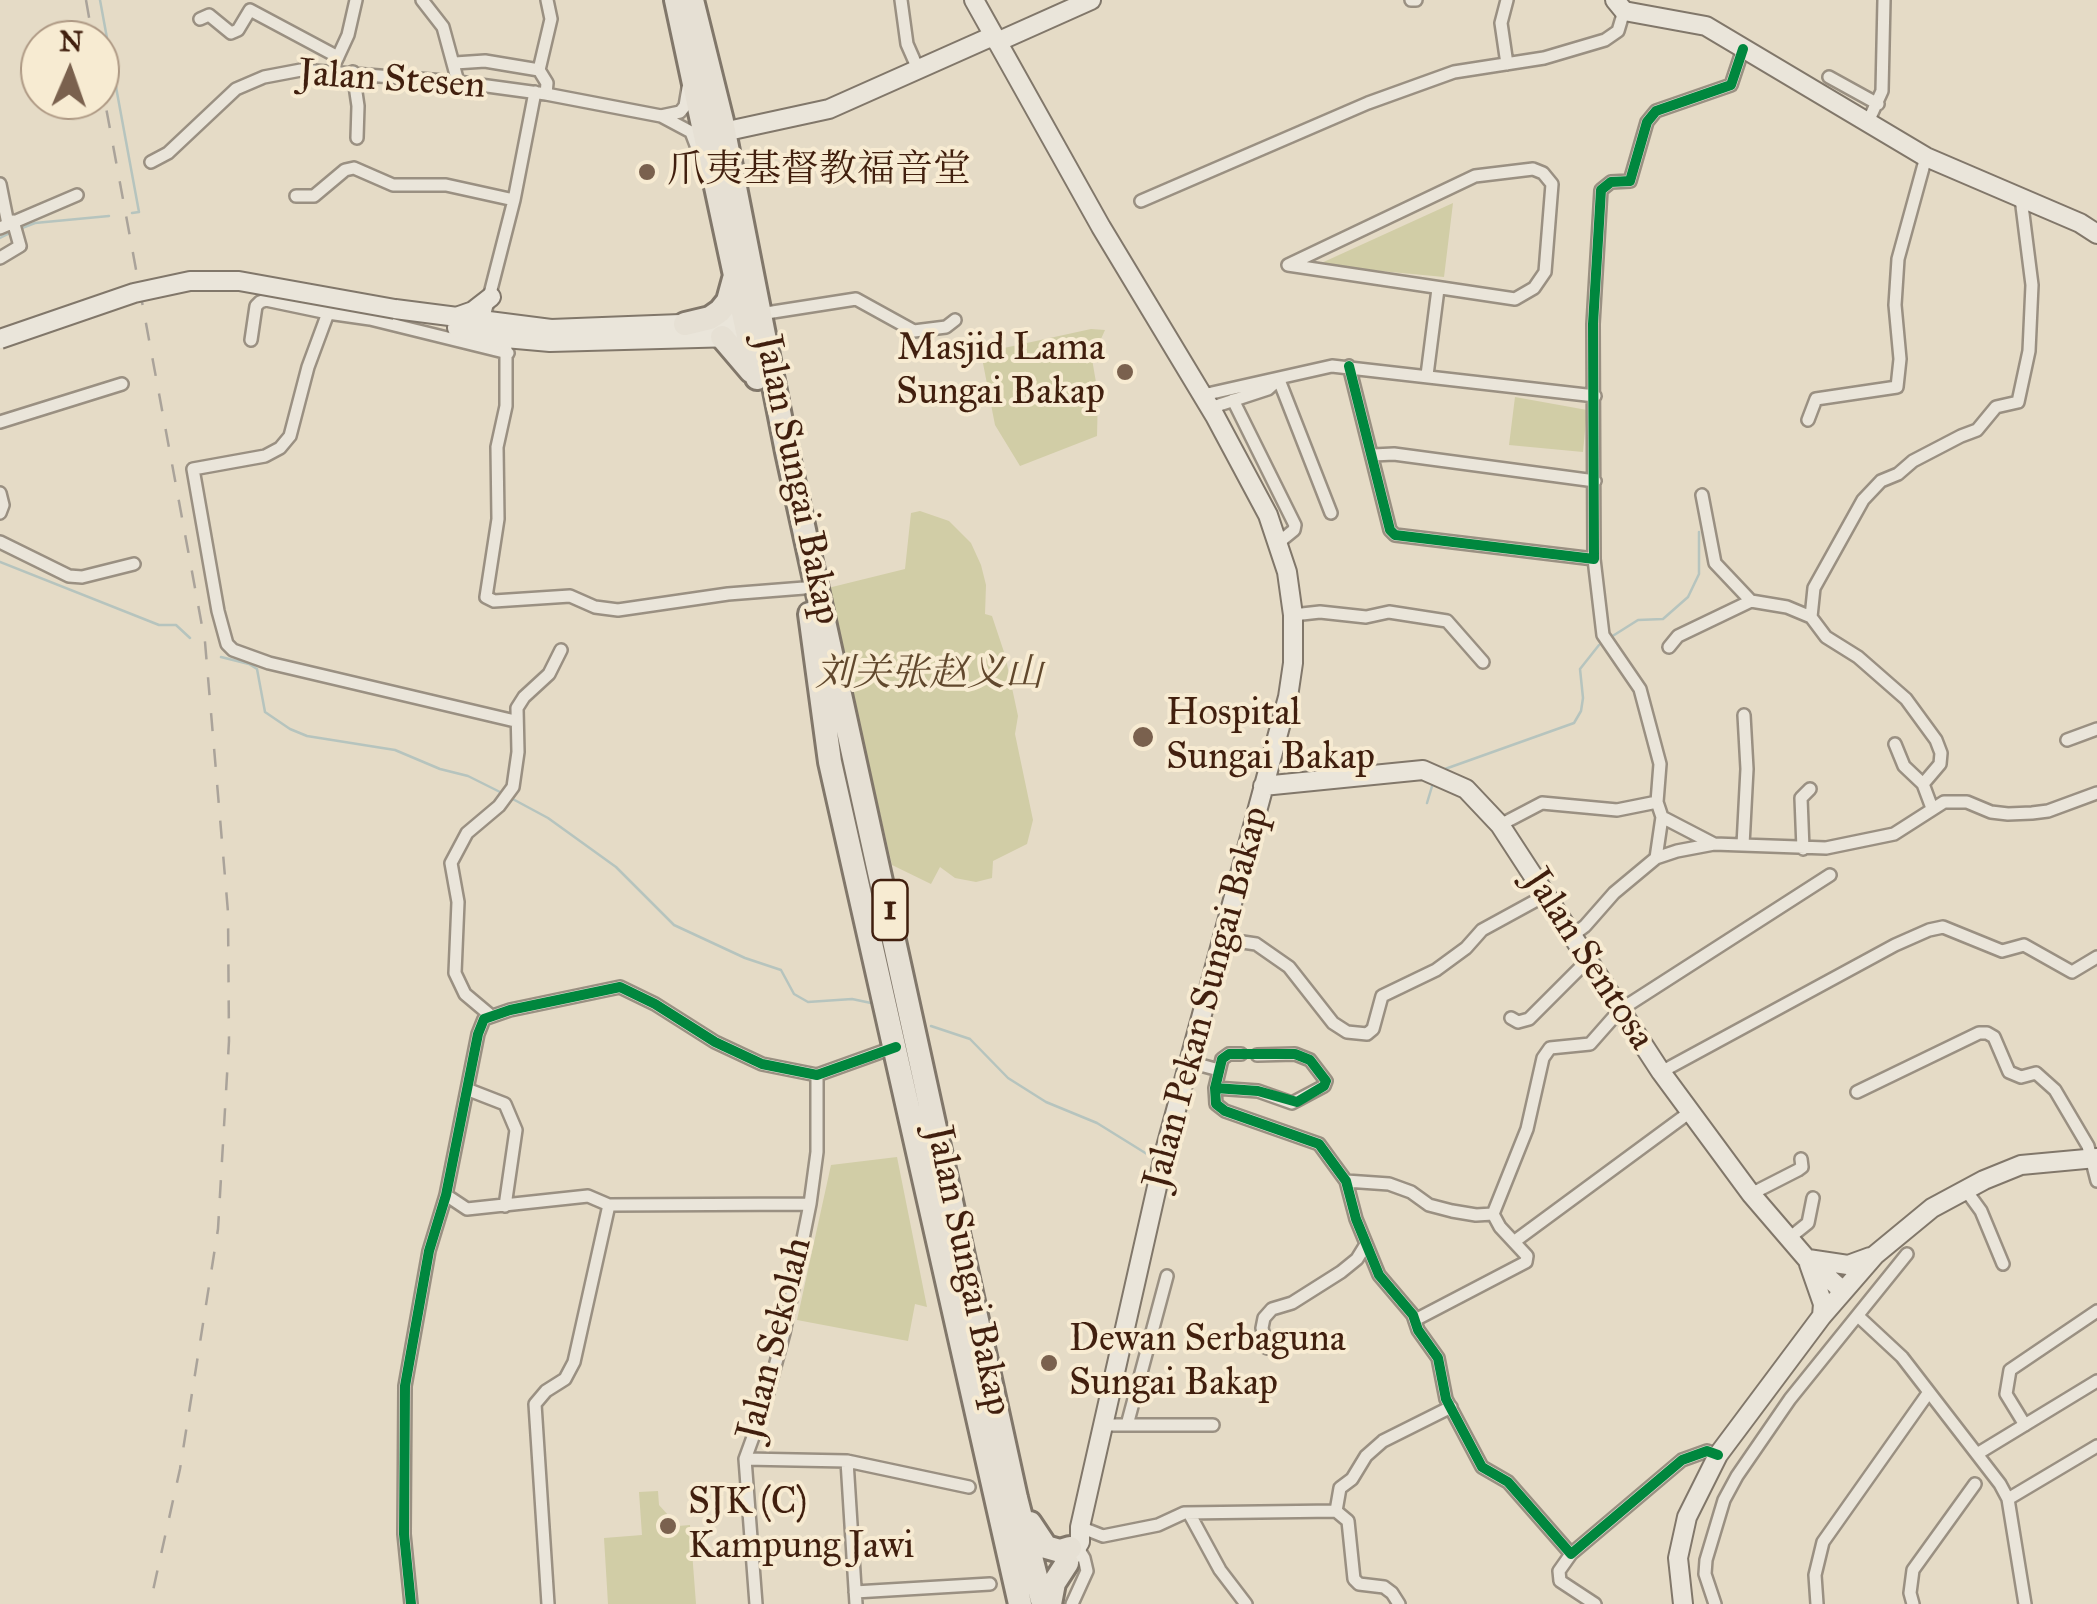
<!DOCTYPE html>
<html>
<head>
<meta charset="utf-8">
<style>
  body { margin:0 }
  #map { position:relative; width:2097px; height:1604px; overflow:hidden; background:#e5dbc6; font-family:"IM FELL Great Primer",serif }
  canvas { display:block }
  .north { position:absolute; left:20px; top:20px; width:100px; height:100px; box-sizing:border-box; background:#f7ebd2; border:2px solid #ae9984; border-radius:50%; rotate:2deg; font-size:28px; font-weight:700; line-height:40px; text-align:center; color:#411f0e }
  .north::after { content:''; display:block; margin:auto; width:35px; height:45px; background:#7a614e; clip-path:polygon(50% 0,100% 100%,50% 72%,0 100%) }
</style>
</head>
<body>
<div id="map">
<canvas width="2097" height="1604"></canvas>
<div class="north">N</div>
</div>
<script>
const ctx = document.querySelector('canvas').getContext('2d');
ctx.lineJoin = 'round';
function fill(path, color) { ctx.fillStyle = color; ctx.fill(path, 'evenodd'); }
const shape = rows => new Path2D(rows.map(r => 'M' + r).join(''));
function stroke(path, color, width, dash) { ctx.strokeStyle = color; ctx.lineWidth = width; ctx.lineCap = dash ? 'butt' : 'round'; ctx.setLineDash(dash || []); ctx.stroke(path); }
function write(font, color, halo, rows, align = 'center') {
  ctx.font = font + ' "IM FELL Great Primer","Noto Serif SC",serif'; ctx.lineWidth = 8; ctx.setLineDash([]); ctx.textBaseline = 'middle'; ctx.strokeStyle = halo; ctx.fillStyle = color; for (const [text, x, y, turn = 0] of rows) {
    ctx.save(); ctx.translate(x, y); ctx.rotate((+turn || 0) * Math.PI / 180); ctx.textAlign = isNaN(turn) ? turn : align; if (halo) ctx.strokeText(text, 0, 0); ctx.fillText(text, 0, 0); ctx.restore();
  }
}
fill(shape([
  [1453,203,1444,277,1317,265],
  [1091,329,1105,330,1092,359,1098,394,1097,436,1020,466,995,425,981,353],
  [1515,397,1587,410,1583,452,1509,445],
  [920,511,949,521,971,543,981,565,986,585,985,614,992,616,1005,655,1018,716,1015,734,1033,820,1027,844,993,861,992,878,976,882,955,878,940,867,931,884,892,865,828,588,905,569,911,513],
  [897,1157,927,1307,915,1304,908,1341,797,1320,831,1165],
  [658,1491,659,1505,678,1526,690,1525,696,1604,608,1604,604,1538,642,1535,639,1492]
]), '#d1cda6');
stroke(shape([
  [100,0,139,212,132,213],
  [22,228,35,223,109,216],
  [0,238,10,233],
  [0,562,159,625,176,625,190,638],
  [1611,637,1638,620,1663,619,1688,597,1699,574,1699,532],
  [221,657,249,664,257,669,265,712,290,729,307,736,395,750,440,769,468,776,502,793],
  [1445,769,1574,723,1581,711,1583,698,1580,669,1599,645],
  [509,797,548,818,616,867,674,925,745,958,781,970,794,994,808,1002,852,999,871,1003],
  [1427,803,1433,783],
  [931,1026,970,1039,1008,1078,1046,1102,1097,1123,1155,1159]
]), '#b6c4be', 2.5);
const street = shape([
  [422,0,443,27,458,82],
  [901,0,907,44,918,69],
  [1411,0,1416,0],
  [1507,0,1501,23,1507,64],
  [200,19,209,15,231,33,238,30,250,10,338,57],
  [336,61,348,35,356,0],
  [455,63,485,61,539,70,547,83,546,94],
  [539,70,551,19,547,0],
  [353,72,358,106,357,138],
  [1829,77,1878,104],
  [661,116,680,112,685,106,688,88],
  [1867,124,1882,91,1884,0],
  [151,162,168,153,236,89,264,77,301,70,458,82,546,94,661,116,691,132,699,153],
  [1533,169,1543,173,1552,184,1545,272,1534,288,1515,299,1288,265,1475,176,1533,169],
  [0,184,8,224],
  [296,196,314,196,345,170,354,168,393,185,446,185,514,200],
  [1141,201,1368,103,1454,72,1544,58,1605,40,1618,31,1624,11],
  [0,228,77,195],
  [0,258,20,246,13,221],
  [760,314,856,299,914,331,946,327,955,320],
  [483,321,514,200,535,92],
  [251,340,256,306,260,302,266,300,328,313],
  [506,349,506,406,497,447,498,519,486,597,494,601,570,596,595,607,618,610,728,594,804,588],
  [508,353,370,319,328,313,308,367,290,436,280,448,265,456,193,469,218,611,227,644,233,650,269,663,515,721],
  [1349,366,1390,530,1395,535,1594,559,1593,324,1601,190,1611,182,1630,181,1647,122,1656,111,1731,85,1743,49],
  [1427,375,1438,289],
  [1279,380,1331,513],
  [1203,395,1332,366,1595,396],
  [1233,400,1295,525,1294,530,1278,543],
  [1210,408,1268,389,1278,380],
  [1808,420,1816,399,1897,387,1900,359,1895,305,1898,259,1926,157],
  [0,422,122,384],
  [1373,455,1394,454,1595,481],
  [0,493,3,505,0,513],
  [1702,495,1715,563,1751,601],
  [0,542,69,576,82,577,134,564],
  [1594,559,1603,635,1640,689,1660,764,1657,802,1662,817,1656,858],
  [1293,615,1320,612,1366,617,1389,612,1447,621,1483,662],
  [1811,617,1814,588,1863,500,1881,481,1898,474,1913,461,1961,436,1977,430,1996,407,2018,402,2029,351,2032,285,2021,198],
  [1669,647,1678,636,1751,601,1787,607,1811,617,1826,637,1858,657,1906,699,1936,740,1941,753,1940,764,1923,784],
  [2067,740,2097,729],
  [1895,744,1904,766,1923,784,1932,808],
  [1662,817,1714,844],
  [1500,825,1542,803,1617,810,1657,802],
  [1743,845,1747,769,1744,715],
  [1803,849,1801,798,1810,789],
  [1573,935,1585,926,1614,893,1656,858,1677,851,1714,844,1826,848,1894,834,1944,802,1967,802,1991,812,2008,814,2032,813,2048,811,2097,793],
  [1222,939,1256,944,1289,967,1333,1023,1347,1032,1367,1034,1373,1029,1382,996,1436,970,1466,948,1482,930,1546,895],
  [490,1015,465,994,455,973,458,902,451,863,467,833,499,806,513,787,518,752,517,708,524,697,549,674,561,650],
  [1511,1018,1518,1022,1529,1019,1588,960],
  [1241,1054,1229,1054,1222,1059,1215,1088,1216,1104,1225,1111,1319,1144,1346,1181,1356,1219,1379,1275,1413,1315,1418,1330,1438,1358,1446,1399,1482,1467,1508,1482,1571,1554,1682,1460,1707,1451,1718,1455],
  [1189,1062,1219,1070],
  [1661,1072,1895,945,1929,930,1943,927,2002,951,2024,945,2072,972,2097,957],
  [1215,1088,1258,1091,1292,1103,1324,1086,1326,1081,1310,1060,1295,1054,1257,1055],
  [469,1090,505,1104,516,1130,505,1206],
  [1857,1092,1979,1033,1987,1033,1994,1037,2009,1072,2021,1077,2036,1073,2055,1090,2088,1146,2097,1181],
  [1346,1181,1389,1184,1411,1192,1429,1205,1452,1211,1476,1215,1493,1214],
  [1965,1189,1981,1211,2003,1264],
  [1751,1194,1798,1170,1802,1167,1801,1159],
  [446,1195,467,1209,588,1196,609,1205,574,1362,565,1379,546,1391,535,1404,548,1604],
  [609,1205,810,1204],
  [1788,1239,1808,1223,1813,1198],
  [1515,1241,1690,1112],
  [1859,1317,1902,1357,2000,1484,2008,1499,2025,1604],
  [1415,1320,1526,1262,1527,1256,1500,1227,1493,1214,1527,1129,1543,1058,1550,1048,1590,1044,1620,1010,1830,875],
  [1267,1348,1262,1328,1264,1318,1272,1309,1292,1303,1341,1272,1357,1259,1365,1246],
  [1103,1425,1213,1425],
  [1127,1425,1167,1276],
  [2025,1425,2006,1394,2010,1370,2097,1311],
  [1977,1454,2097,1381],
  [745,1459,847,1461,969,1487],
  [847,1461,856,1604],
  [2008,1499,2097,1446],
  [1336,1511,1340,1488,1352,1479,1366,1456,1383,1441,1451,1407],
  [1189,1513,1220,1570,1246,1604],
  [1080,1527,1103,1536,1158,1525,1184,1513,1336,1511,1348,1521,1354,1579,1359,1584,1384,1587,1392,1593,1399,1604],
  [1571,1554,1559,1571,1560,1581,1595,1604],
  [855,1592,990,1584],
  [411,1604,404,1534,405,1386,429,1251,446,1195,478,1034,484,1019,510,1010,620,987,655,1004,715,1042,762,1064,817,1075,895,1047],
  [756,1604,745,1459,764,1407,784,1333,810,1204,817,1152,817,1075],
  [1072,1604,1087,1571,1084,1558,1078,1548],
  [1715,1604,1705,1574,1706,1560,1724,1500,1737,1476,1790,1399,1907,1254],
  [1817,1604,1815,1575,1823,1542,1929,1392],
  [1913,1604,1910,1593,1913,1570,1975,1484]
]);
const secondary = shape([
  [974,0,1101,227,1215,416,1268,515,1287,572,1293,615,1293,663,1288,697,1166,1147,1080,1527,1080,1542,1067,1563],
  [1615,0,1624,11,1706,26,1926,157,2080,223,2097,234],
  [997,42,1091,0],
  [714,134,829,109,993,36],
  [395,309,551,329,758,321],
  [456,317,473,311,491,297],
  [457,328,494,337,550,342,735,337],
  [1263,786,1423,770,1466,789,1500,825,1661,1072,1751,1194,1806,1258,1843,1291],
  [1808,1259,1848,1265,1870,1257],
  [1809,1264,1823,1304,1822,1316],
  [1683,1604,1678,1558,1687,1517,1718,1455,1822,1316,1875,1255,1932,1208,1984,1180,2021,1165,2097,1158]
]);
const highway = shape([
  [676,0,757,378],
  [692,0,722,121,787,452,1016,1498,1043,1604],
  [685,324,710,318,720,311,728,301,734,279],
  [722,337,751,371],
  [810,614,830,762,1020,1604],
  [1030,1523,1046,1547,1060,1551,1070,1548],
  [1050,1604,1054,1583,1067,1563]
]);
stroke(street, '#9a9082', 16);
stroke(secondary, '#81776a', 22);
stroke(highway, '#81776a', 28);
stroke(street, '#eae5da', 11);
stroke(secondary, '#eae5da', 18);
stroke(highway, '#e6e0d4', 22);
stroke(shape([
  [86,0,93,40],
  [100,75,205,642,228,912,229,1041,218,1229,180,1469,150,1604]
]), '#aaa39a', 2.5, [18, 18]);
const secondaryBridge = shape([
  [0,339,134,293,190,281,239,281,395,309]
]);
stroke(secondaryBridge, '#81776a', 22, []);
stroke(secondaryBridge, '#eae5da', 18);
stroke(shape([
  [1349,366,1390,530,1395,535,1594,559,1593,324,1601,190,1611,182,1630,181,1647,122,1656,111,1731,85,1743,49],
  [1215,1088,1258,1091,1297,1102,1324,1086,1326,1081,1310,1060,1295,1054,1229,1054,1222,1059,1215,1088,1216,1104,1225,1111,1319,1144,1346,1181,1356,1219,1379,1275,1413,1315,1418,1330,1438,1358,1446,1399,1482,1467,1508,1482,1571,1554,1682,1460,1707,1451,1718,1455],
  [411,1604,404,1534,405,1386,429,1251,446,1195,478,1034,484,1019,510,1010,620,987,655,1004,715,1042,762,1064,817,1075,896,1047]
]), '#00873e', 10);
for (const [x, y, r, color] of [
  [647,172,10,"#7a614e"],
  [1125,372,10,"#7a614e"],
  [1143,737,12,"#7a614e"],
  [1049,1363,10,"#7a614e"],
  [668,1526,10,"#7a614e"]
]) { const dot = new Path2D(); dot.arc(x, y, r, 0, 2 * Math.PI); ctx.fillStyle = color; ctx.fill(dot); stroke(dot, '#f7ebd2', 4); }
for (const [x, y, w] of [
  [890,910,35]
]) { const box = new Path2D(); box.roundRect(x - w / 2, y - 30, w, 60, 8); ctx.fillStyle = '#f7ebd2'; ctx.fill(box); stroke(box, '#411f0e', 2.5); }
write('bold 35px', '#411f0e', null, [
  ["1",890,910]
]);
write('38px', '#411f0e', '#f7ebd2', [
  ["Jalan Stesen",392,81,4],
  ["Jalan Sungai Bakap",796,480,78],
  ["Jalan Sentosa",1588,960,57],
  ["Jalan Pekan Sungai Bakap",1208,998,-75],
  ["Jalan Sungai Bakap",967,1271,78],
  ["Jalan Sekolah",776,1339,-76]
]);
write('38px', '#411f0e', '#f7ebd2', [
  ["爪夷基督教福音堂",667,172],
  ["Masjid Lama",1105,350,"right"],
  ["Sungai Bakap",1105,394,"right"],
  ["Hospital",1166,715],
  ["Sungai Bakap",1166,759],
  ["Dewan Serbaguna",1069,1341],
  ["Sungai Bakap",1069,1385],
  ["SJK (C)",688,1504],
  ["Kampung Jawi",688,1548]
], 'left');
write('italic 38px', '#61482d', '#f7ebd2', [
  ["刘关张赵义山",929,676]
]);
</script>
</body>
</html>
